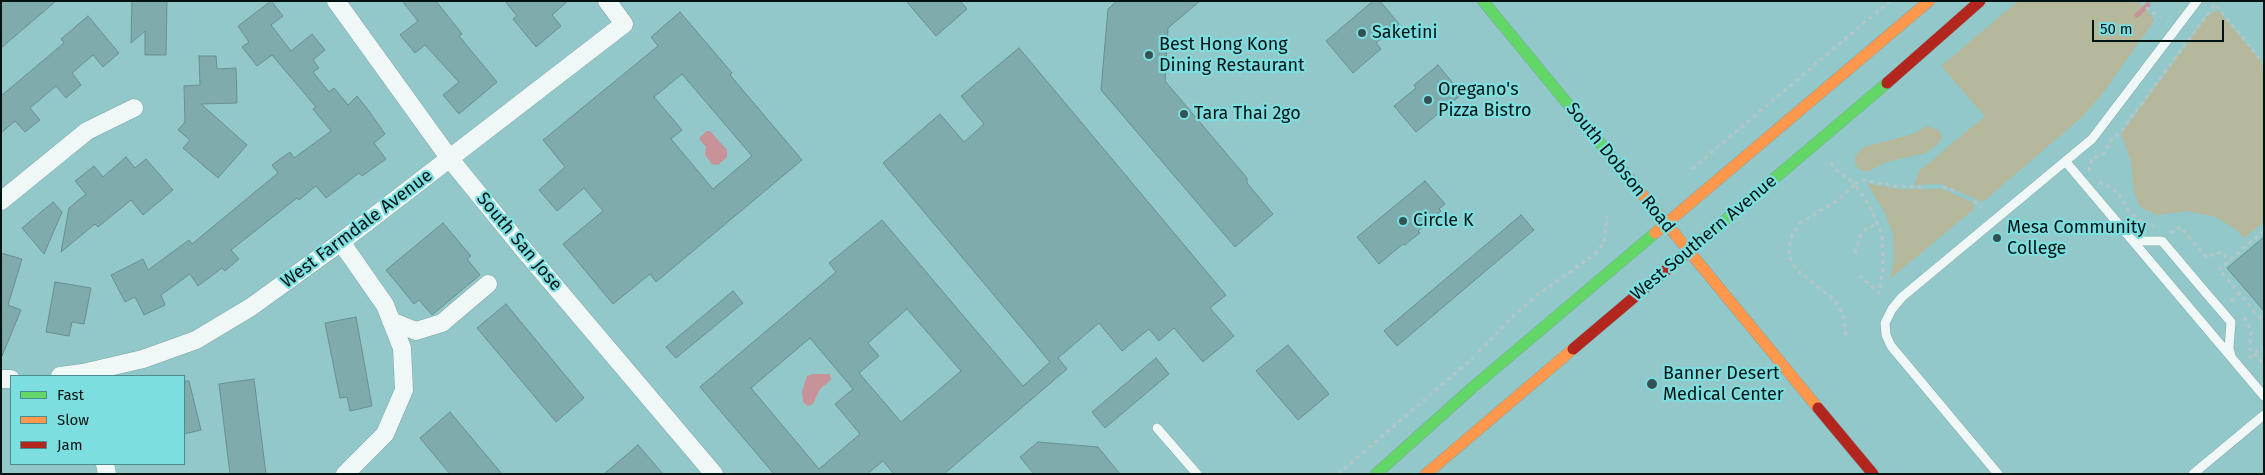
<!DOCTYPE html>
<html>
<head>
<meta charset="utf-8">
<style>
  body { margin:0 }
  #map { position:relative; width:2265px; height:475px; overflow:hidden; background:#93c8ca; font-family:"Fira Sans",sans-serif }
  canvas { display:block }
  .frame { position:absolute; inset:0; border:2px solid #001313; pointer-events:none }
  .legend { position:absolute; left:10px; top:375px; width:175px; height:90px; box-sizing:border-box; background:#7ddee0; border:1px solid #4b8d8e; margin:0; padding:6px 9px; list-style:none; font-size:15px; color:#001313 }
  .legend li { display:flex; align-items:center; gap:10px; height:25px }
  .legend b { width:25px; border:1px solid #4b8d8e }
  .scale { position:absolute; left:2092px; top:20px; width:132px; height:22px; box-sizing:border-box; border:2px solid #001313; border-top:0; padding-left:6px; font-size:15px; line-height:18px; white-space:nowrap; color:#001313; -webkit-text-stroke:4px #7ddee0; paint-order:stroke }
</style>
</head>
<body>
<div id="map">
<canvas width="2265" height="475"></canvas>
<div class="frame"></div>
<ul class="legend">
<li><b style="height:6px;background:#63d668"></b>Fast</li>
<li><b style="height:6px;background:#ff974d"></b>Slow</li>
<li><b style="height:6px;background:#b3261e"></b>Jam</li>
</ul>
<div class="scale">50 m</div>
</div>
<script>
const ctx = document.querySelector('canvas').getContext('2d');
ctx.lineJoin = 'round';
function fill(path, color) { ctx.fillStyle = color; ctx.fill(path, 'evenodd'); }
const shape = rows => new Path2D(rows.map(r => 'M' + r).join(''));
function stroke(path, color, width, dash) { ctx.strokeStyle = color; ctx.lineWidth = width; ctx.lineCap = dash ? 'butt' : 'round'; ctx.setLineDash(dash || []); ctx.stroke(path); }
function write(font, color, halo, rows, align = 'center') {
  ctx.font = font + ' "Fira Sans",sans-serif'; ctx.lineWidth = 4.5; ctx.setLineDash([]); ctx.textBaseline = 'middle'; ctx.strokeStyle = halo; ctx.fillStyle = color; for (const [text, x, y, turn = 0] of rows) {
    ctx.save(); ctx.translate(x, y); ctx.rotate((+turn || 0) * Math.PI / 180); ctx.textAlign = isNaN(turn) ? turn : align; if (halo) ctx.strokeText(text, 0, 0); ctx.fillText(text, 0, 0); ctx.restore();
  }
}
fill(shape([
  [2018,1,2137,1,2152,16,2154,21,2103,93,2082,117,1983,202,1941,184,1914,185,1919,171,1985,116,1941,66],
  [2218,10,2264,65,2264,222,2244,238,2237,230,2216,217,2187,211,2157,215,2142,208,2138,203,2134,192,2131,162,2121,134,2207,16],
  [1927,126,1939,130,1942,137,1938,144,1926,153,1886,162,1867,172,1859,169,1855,164,1855,156,1864,147,1913,134],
  [1867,183,1896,189,1942,189,1972,202,1974,209,1890,279,1894,261,1893,234,1885,213]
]), '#b5b89a');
fill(shape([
  [707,131,710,131,727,150,727,157,718,165,712,164,705,155,706,147,700,140,700,137],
  [812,374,830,374,831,380,820,389,813,404,808,406,803,402,802,391,807,376]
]), '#c89398');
stroke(shape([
  [2137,15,2148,5]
]), '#c89398', 5);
const building = shape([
  [1,1,56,1,1,48,1,1],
  [132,1,167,1,166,55,145,55,145,31,131,43,132,1],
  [271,1,283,16,271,25,291,51,312,34,325,50,313,60,319,68,313,72,329,92,334,88,348,105,357,96,369,111,385,134,374,143,386,159,362,176,359,173,326,198,316,186,299,200,297,198,231,250,239,259,225,271,222,268,198,286,190,274,161,295,165,305,144,315,135,297,125,302,111,275,143,259,148,270,189,240,192,244,278,173,272,165,290,152,294,158,331,131,313,109,316,107,272,55,257,66,242,47,249,42,238,26,271,1],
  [402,1,436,1,462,34,459,36,497,82,459,114,443,95,459,82,425,45,415,53,400,35,418,21,402,1],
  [505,1,568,1,552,15,561,26,536,47,513,19,517,16,505,1],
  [906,1,960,1,967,9,936,36,906,1],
  [1117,1,1200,1,1168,28,1165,81,1247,178,1247,183,1273,214,1235,247,1101,90,1108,9,1117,1],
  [1373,1,1380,1,1399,24,1376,43,1381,49,1353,73,1326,41,1373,1],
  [680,12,732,73,730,75,802,160,656,282,650,274,613,304,563,244,603,211,584,188,557,211,539,190,565,167,543,140,658,46,651,37,680,12],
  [682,74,752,156,713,189,671,139,682,130,654,97,682,74],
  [88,16,119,53,103,67,93,55,72,73,81,85,66,98,56,86,30,108,40,120,25,132,15,121,1,133,1,96,64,43,61,39,88,16],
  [1019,48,1226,295,1210,308,1234,336,1203,362,1174,328,1159,341,1149,329,1122,351,1099,323,1058,358,1067,369,944,474,894,474,883,461,867,474,774,474,700,387,836,272,829,263,882,220,1023,386,1050,362,883,163,940,114,964,142,984,124,961,96,1019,48],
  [907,309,961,371,901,422,859,373,879,356,868,343,907,309],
  [810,338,853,389,835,404,860,434,819,469,751,388,810,338],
  [199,56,216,56,217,69,236,68,237,103,201,104,247,145,218,178,183,148,190,140,178,130,185,122,184,86,200,85,199,56],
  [1438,65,1462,94,1416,132,1394,106,1416,88,1414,85,1438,65],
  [126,157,135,168,146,159,173,190,143,215,131,200,98,227,95,224,61,252,69,208,86,194,75,181,94,166,103,177,126,157],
  [1425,181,1445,204,1439,209,1441,211,1418,231,1420,233,1412,239,1405,245,1403,244,1379,264,1357,237,1425,181],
  [53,202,62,212,44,254,22,228,53,202],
  [1521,215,1534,230,1397,346,1384,331,1521,215],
  [443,223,471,256,467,259,480,275,432,315,419,300,414,304,386,270,443,223],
  [2264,237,2264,311,2227,268,2264,237],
  [1,253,22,259,8,305,21,310,2,356,1,253],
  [55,282,91,288,84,324,72,322,69,336,46,332,55,282],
  [733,291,743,303,676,358,666,347,733,291],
  [506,304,584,398,556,422,477,328,506,304],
  [356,317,372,406,350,411,347,397,340,398,325,323,356,317],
  [1288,345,1329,394,1298,420,1256,371,1288,345],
  [1156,358,1169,374,1105,428,1092,412,1156,358],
  [254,379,266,474,230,474,219,384,254,379],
  [184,381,189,381,201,430,184,434,184,381],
  [450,412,502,474,450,474,420,438,450,412],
  [1038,442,1098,447,1120,474,1034,474,1020,457,1038,442],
  [638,445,663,474,604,474,638,445]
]);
fill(building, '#80abac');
stroke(building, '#688f90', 1);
const lane = shape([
  [2066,162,2264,396],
  [2133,241,2162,241,2206,293,2231,322,2229,348,2231,356],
  [1157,428,1197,474],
  [1998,474,1891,346,1886,335,1885,323,1892,309,1902,297,2092,139,2197,1],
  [2193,474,2264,415]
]);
const street = shape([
  [336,1,450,159,525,251,714,474],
  [1,201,87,131,134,108],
  [341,242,385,305,402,348,404,390,385,434,345,474],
  [391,321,416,331,442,323,488,284],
  [60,376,83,373,143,359,196,340,251,307,341,242,624,24,607,1],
  [1,379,11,379],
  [105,464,107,474]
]);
const fast = shape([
  [1483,1,1628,177],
  [1697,244,1887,83],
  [1376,474,1472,388,1655,233]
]);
const slow = shape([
  [1628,177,1818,408],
  [1655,233,1929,1],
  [1426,474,1573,349]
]);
const jam = shape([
  [1887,83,1980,1],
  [1573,349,1697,244],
  [1818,408,1873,474]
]);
stroke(lane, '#7ba5a6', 10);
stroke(street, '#7ba5a6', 19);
stroke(fast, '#7ba5a6', 12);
stroke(slow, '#7ba5a6', 12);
stroke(jam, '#7ba5a6', 12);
stroke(shape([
  [2141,1,2148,9,2161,17],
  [1831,163,1835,169,1855,184,1864,180,1894,186,1922,187],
  [1692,169,1890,1],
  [2089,171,2092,158,2101,156,2106,151,2109,142,2120,133,2215,4,2264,64],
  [2099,182,2105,184,2119,194,2128,210,2137,219,2154,227],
  [1943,187,1955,191],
  [1974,201,1981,207],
  [2170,231,2172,232,2180,227,2207,258,2215,253,2222,252,2229,261],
  [2264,231,2219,269,2264,323],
  [1855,253,1861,234,1867,228,1878,224],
  [2231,301,2239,294],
  [2244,317,2251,330,2250,349,2264,364],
  [1846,335,1843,314,1835,301,1795,268,1790,258,1789,247,1792,235,1800,223,1838,200,1855,184,1870,206,1882,236,1883,268,1879,293,1860,276],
  [1479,352,1508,321,1536,296,1595,254,1604,243,1607,216],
  [2249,358,2264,346],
  [1338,474,1473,358]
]), '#b5c5c5', 3, [4, 4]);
stroke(lane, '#eff7f7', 9);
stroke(street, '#eff7f7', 18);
stroke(fast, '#63d668', 11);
stroke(slow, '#ff974d', 11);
stroke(jam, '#b3261e', 11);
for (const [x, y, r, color] of [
  [1362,33,5,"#335253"],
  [1149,55,5,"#335253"],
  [1428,100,5,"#335253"],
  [1184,114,5,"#335253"],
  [1403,221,5,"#335253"],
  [1997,238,5,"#335253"],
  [1652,384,6,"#335253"]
]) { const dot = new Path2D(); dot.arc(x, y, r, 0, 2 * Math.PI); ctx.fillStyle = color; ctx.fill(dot); stroke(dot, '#7ddee0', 2); }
write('18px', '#001313', '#7ddee0', [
  ["Saketini",1372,33],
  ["Best Hong Kong",1159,45],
  ["Dining Restaurant",1159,66],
  ["Oregano's",1438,90],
  ["Pizza Bistro",1438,111],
  ["Tara Thai 2go",1194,114],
  ["Circle K",1413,221],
  ["Mesa Community",2007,228],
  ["College",2007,249],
  ["Banner Desert",1663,374],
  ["Medical Center",1663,395]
], 'left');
write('18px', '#001313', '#7ddee0', [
  ["South Dobson Road",1620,168,51],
  ["West Farmdale Avenue",357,229,-37],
  ["West Southern Avenue",1704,238,-40],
  ["South San Jose",519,242,50]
]);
</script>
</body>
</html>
